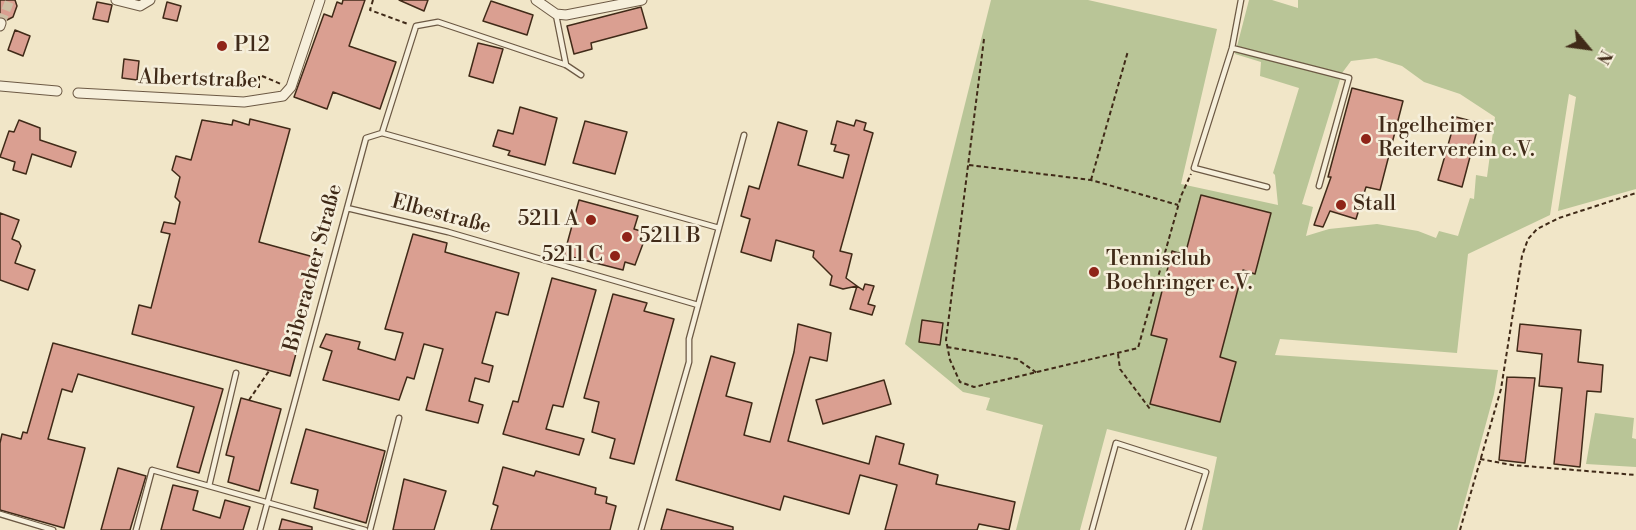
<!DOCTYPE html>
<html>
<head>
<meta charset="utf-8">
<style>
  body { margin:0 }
  #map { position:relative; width:1636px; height:530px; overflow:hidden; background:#f1e6c8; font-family:"Libre Bodoni",serif }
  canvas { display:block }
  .north { position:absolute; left:1558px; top:18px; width:60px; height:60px; -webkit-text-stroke:4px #f6efdb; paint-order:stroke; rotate:119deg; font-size:16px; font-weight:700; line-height:24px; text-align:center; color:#402a18 }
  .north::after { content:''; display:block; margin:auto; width:21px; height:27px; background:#402a18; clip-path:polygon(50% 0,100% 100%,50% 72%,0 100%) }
</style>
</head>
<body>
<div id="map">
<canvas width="1636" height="530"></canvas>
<div class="north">N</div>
</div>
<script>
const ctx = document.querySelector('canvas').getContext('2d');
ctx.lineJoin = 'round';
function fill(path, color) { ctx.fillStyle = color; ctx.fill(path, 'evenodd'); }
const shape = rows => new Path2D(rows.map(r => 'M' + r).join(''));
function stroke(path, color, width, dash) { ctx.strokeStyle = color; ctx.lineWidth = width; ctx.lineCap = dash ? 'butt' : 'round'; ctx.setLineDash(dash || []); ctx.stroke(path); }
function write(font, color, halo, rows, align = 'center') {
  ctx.font = font + ' "Libre Bodoni",serif'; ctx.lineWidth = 5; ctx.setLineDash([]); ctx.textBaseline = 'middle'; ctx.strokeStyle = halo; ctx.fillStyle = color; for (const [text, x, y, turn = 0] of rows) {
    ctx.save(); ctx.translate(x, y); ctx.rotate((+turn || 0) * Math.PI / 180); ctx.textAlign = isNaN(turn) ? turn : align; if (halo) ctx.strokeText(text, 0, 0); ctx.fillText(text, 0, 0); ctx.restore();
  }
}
fill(shape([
  [991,0,1088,0,1217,29,1181,184,1278,205,1275,175,1273,173,1299,88,1260,76,1261,62,1235,54,1249,0,1272,0,1298,8,1298,0,1636,0,1636,189,1558,211,1576,97,1569,94,1550,215,1468,254,1457,353,1280,339,1275,355,1498,370,1494,394,1457,530,1202,530,1217,457,1107,429,1080,530,1016,530,1043,425,986,410,990,398,963,392,905,344],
  [1376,58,1402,66,1424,82,1460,94,1495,117,1487,177,1476,175,1474,199,1470,198,1458,236,1439,231,1436,238,1418,231,1377,224,1329,229,1306,236,1313,207,1302,204,1342,73,1351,61],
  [1595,413,1634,418,1632,438,1636,439,1636,467,1586,464]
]), '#b9c597');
const building = shape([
  [0,0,15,0,17,6,13,17,7,20,0,16,0,0],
  [343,0,365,0,349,46,396,62,380,109,333,92,327,109,294,97,324,14,332,17,337,2,342,4,343,0],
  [399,0,428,0,424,11,399,0],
  [491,1,533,15,527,35,483,21,491,1],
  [97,2,112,5,108,22,93,19,97,2],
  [167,2,181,6,177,21,163,18,167,2],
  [641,7,647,28,591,43,592,49,574,54,567,26,641,7],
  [15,30,30,36,23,56,8,50,15,30],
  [478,43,503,49,493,83,469,76,478,43],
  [124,59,139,61,137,80,122,78,124,59],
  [1352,88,1403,101,1380,190,1366,187,1356,219,1330,211,1323,227,1314,225,1331,177,1328,177,1352,88],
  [520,107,557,118,545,165,508,155,510,151,493,146,498,130,513,134,520,107],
  [1456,117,1479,123,1462,187,1438,180,1456,117],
  [250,119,290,129,259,242,321,259,290,376,132,334,139,305,151,308,170,234,161,232,164,222,175,224,180,202,175,197,180,177,172,170,176,156,191,160,202,120,232,125,233,120,249,125,250,119],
  [19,120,40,128,40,140,76,152,71,167,32,154,26,174,13,170,15,162,0,157,9,131,14,132,19,120],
  [856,120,866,123,864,130,873,133,840,251,852,254,846,278,857,286,843,289,830,285,832,276,813,257,814,251,776,240,771,261,741,252,750,219,741,216,749,186,759,189,778,122,807,131,798,165,843,178,849,155,834,151,836,145,831,144,837,121,854,126,856,120],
  [585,121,627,132,615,174,573,163,585,121],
  [1201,195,1271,213,1255,274,1243,270,1220,357,1236,362,1220,422,1150,404,1167,339,1151,335,1172,251,1185,255,1201,195],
  [579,200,638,216,634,229,647,233,635,265,625,262,623,270,564,255,579,200],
  [0,213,19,220,12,239,19,242,21,246,15,263,35,270,28,290,0,280,0,213],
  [413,234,447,243,445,252,519,273,508,315,496,312,482,363,493,366,489,382,475,378,469,401,483,405,478,423,426,410,443,349,424,344,414,379,407,377,399,400,323,380,332,351,320,347,326,334,360,342,358,349,395,360,403,333,385,329,413,234],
  [552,278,596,290,563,407,553,405,546,429,584,439,579,455,503,434,513,401,518,402,552,278],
  [865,284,874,286,868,304,875,306,872,315,850,309,857,286,863,290,865,284],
  [613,294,647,303,644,311,674,319,634,464,610,458,615,439,592,432,599,402,584,398,613,294],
  [922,320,943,323,940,345,919,342,922,320],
  [798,324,831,333,827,361,810,357,788,441,869,464,876,436,904,444,899,464,938,475,936,484,1015,502,1009,530,979,524,977,530,885,530,897,485,860,475,849,514,784,496,780,510,676,480,711,356,735,363,726,396,752,403,744,435,770,442,794,352,798,324],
  [1520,324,1581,330,1578,362,1603,365,1601,392,1587,391,1580,467,1554,464,1562,388,1539,386,1542,354,1517,351,1520,324],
  [53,343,223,389,199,473,177,467,194,407,78,374,72,392,62,389,48,439,85,448,64,528,0,510,0,443,2,434,21,439,23,432,27,433,53,343],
  [1507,377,1535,378,1525,463,1499,460,1507,377],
  [884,380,891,404,823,424,816,400,884,380],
  [241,398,281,409,259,491,228,482,234,457,226,455,241,398],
  [306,429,385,451,366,523,314,508,318,490,291,483,306,429],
  [503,467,534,476,536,471,596,488,595,494,607,497,606,503,616,506,610,530,491,530,498,506,493,504,503,467],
  [118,468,146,476,130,530,101,530,118,468],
  [404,479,446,491,434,530,393,530,404,479],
  [173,485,198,491,193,510,220,518,225,500,250,507,243,530,161,530,173,485],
  [667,509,733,527,733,530,661,530,667,509],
  [282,519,312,527,312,530,279,530,282,519]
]);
fill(building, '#da9f91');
stroke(building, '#402a18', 1.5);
stroke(shape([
  [1,23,10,0]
]), '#cec0a5', 9, [9, 4.5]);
const lane = shape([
  [1241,0,1232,48,1194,168,1267,187],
  [556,15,566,65],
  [1232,48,1349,78,1319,186],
  [382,133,719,228],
  [347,208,448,232,698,305],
  [209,486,236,373],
  [0,514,53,530],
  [136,530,152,470,365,530],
  [260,530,366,138,382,133,416,26,438,22,566,65,581,75],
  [370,530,399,418],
  [641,530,689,362,689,339,744,135],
  [1092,530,1116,443,1206,472,1188,530]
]);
const street = shape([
  [116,0,140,6,150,0],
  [536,0,556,14,566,15,642,0],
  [0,26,1,23],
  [0,86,57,91],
  [78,93,244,102,283,96,291,87,320,0]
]);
stroke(lane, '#6c5944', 7);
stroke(street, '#6c5944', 11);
stroke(shape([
  [373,0,370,10,408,24],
  [984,39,946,340,950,360,960,382,974,387,1138,348,1181,196,1191,174],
  [259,76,259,91],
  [262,76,281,84],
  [969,165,1091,180,1178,205],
  [1091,180,1128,51],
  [947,347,1017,359,1037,373],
  [1118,354,1120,369,1150,409],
  [1480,459,1512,465,1636,475],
  [1460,530,1501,389,1522,256,1528,239,1537,229,1559,218,1636,193]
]), '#402a18', 2, [4.5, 3]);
stroke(lane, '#f6efdb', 4.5);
stroke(street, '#f6efdb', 9);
stroke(shape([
  [249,400,269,371]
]), '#402a18', 2, [4.5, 3]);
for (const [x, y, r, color] of [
  [222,46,6,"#8f2418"],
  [1366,139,6,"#8f2418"],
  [1341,205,6,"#8f2418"],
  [591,220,6,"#8f2418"],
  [627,237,6,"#8f2418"],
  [615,256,6,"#8f2418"],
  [1094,272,6,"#8f2418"]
]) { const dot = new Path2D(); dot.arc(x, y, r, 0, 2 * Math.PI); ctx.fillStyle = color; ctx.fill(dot); stroke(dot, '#f6efdb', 2); }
write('21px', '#402a18', '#f6efdb', [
  ["P12",234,46],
  ["Ingelheimer",1378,127],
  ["Reiterverein e.V.",1378,151],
  ["Stall",1353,205],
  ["5211 A",579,220,"right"],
  ["5211 B",639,237],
  ["5211 C",603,256,"right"],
  ["Tennisclub",1106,260],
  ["Boehringer e.V.",1106,284]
], 'left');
write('21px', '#402a18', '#f6efdb', [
  ["Albertstraße",198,80,2],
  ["Elbestraße",441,215,15],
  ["Biberacher Straße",314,268,-75]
]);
</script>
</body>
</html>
